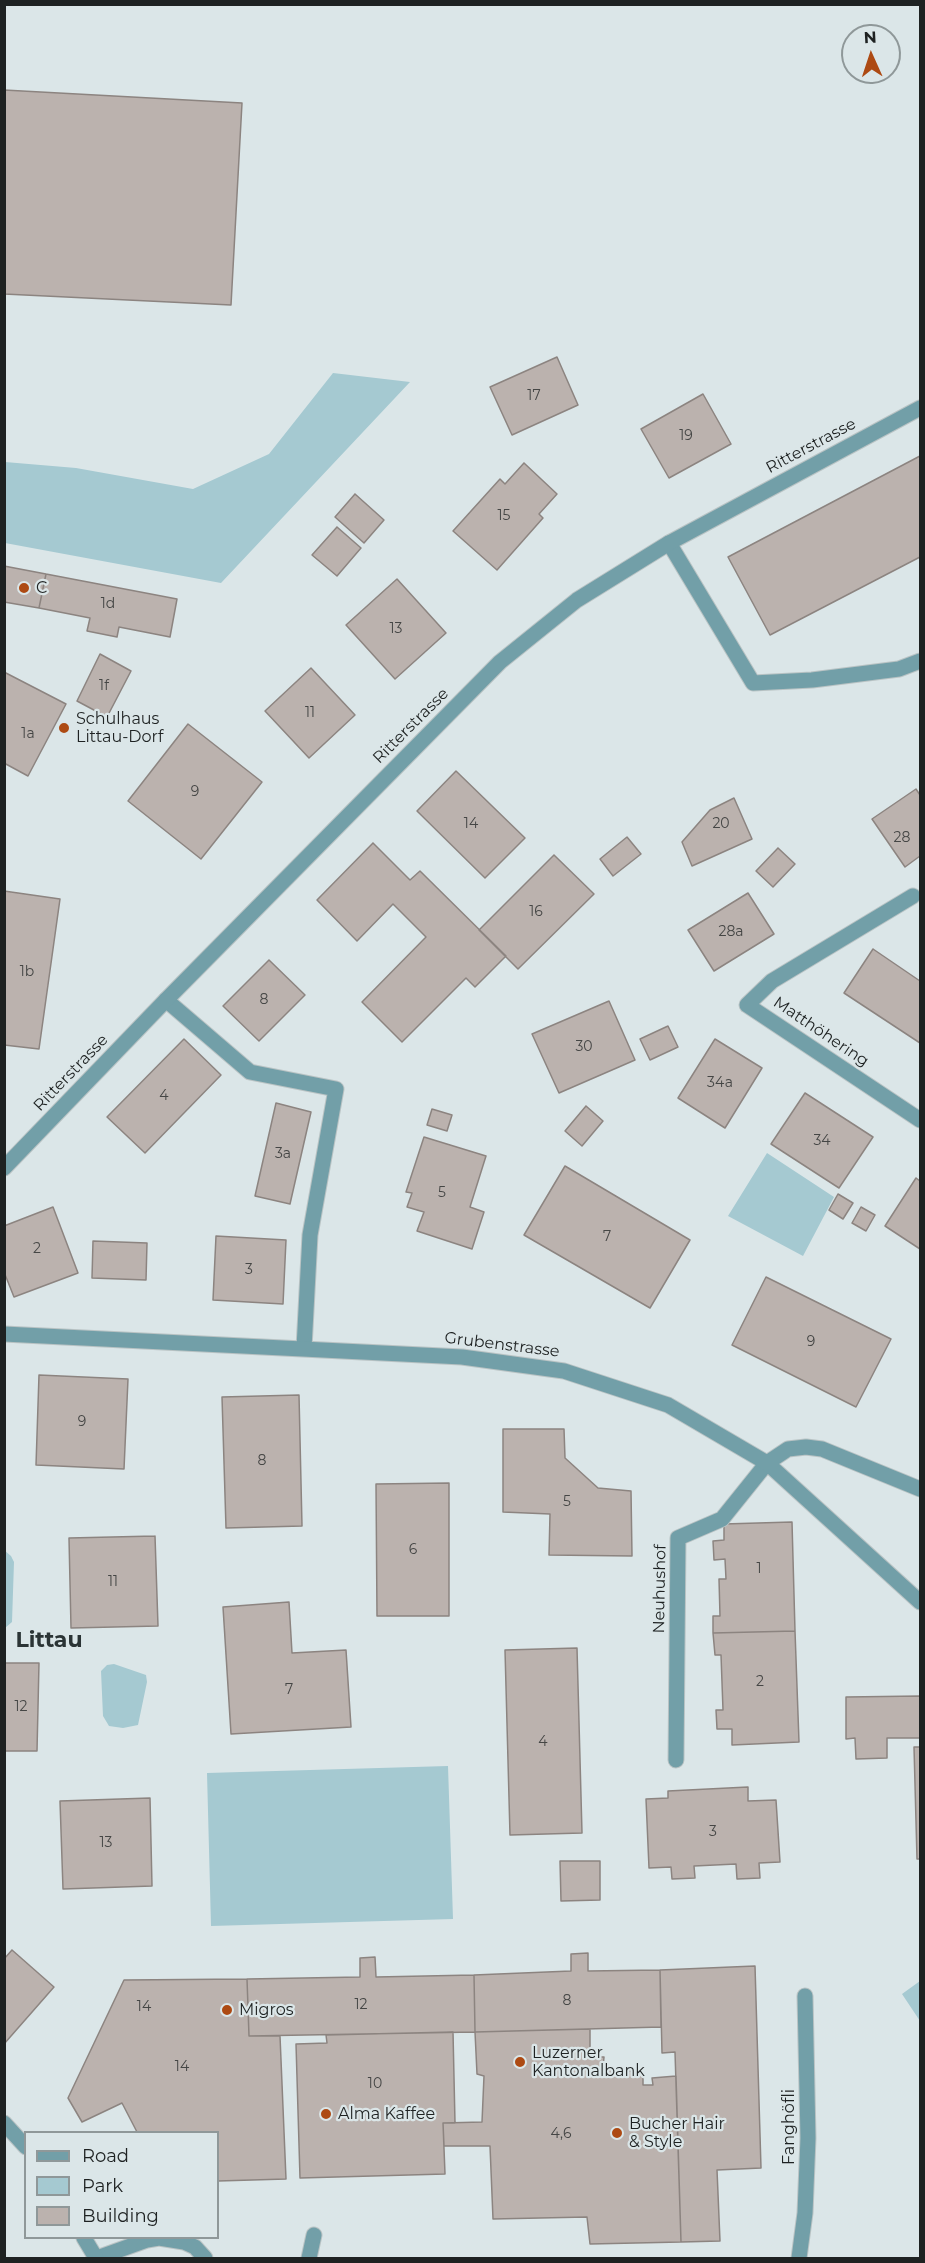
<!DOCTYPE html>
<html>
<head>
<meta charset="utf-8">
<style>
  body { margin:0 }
  #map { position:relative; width:925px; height:2263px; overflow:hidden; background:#dbe6e8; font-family:Montserrat,sans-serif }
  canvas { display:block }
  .frame { position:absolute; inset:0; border:6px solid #1e2222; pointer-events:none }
  .legend { position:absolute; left:24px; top:2131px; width:195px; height:108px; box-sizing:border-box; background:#dbe6e8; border:2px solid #8f9899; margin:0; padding:8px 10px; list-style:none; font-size:18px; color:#1e2222 }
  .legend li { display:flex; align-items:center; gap:12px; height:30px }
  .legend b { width:30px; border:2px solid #8f9899 }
  .north { position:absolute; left:841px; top:24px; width:60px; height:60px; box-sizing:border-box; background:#dbe6e8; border:2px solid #8f9899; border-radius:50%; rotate:357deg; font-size:16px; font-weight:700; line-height:24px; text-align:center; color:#1e2222 }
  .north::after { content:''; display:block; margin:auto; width:21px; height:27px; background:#ad4a13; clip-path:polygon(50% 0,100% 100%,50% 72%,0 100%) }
</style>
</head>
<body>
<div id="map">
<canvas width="925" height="2263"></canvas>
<div class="frame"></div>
<ul class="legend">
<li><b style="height:8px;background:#729fa8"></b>Road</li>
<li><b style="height:16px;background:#a5c9d1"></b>Park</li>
<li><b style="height:16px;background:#bbb2ae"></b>Building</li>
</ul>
<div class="north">N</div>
</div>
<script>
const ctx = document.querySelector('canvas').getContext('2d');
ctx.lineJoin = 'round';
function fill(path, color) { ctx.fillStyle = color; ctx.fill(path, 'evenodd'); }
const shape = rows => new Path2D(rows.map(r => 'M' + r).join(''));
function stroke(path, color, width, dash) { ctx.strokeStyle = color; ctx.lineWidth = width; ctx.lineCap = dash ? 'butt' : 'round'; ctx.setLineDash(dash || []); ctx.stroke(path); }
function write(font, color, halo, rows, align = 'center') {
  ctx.font = font + ' Montserrat,sans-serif'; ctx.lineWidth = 4.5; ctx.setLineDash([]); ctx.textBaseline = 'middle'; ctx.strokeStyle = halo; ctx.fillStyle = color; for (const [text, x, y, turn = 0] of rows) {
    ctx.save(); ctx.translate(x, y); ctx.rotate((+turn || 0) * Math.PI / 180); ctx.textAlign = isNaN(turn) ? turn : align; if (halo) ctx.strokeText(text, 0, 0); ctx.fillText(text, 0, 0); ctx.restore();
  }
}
fill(shape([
  [333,373,410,382,221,583,5,543,5,462,76,468,193,489,269,454],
  [767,1153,834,1197,803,1256,728,1216],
  [4,1550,11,1556,14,1562,12,1622,5,1628],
  [114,1664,146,1675,147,1682,138,1725,123,1728,109,1726,103,1716,101,1671,107,1665],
  [448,1766,453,1919,211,1926,207,1773],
  [920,1981,920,2021,902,1994]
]), '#a5c9d1');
const building = shape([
  [4,90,242,103,231,305,4,294,4,90],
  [557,357,578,405,512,435,490,387,557,357],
  [703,394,731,444,669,478,641,429,703,394],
  [920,456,920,557,770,635,728,557,920,456],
  [524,463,557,494,539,514,543,518,497,570,453,531,500,479,505,484,524,463],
  [355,494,384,520,364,543,335,517,355,494],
  [337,527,361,548,337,576,312,555,337,527],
  [4,566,46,574,39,608,4,602,4,566],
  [46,574,177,599,170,637,119,627,117,637,87,631,90,618,39,608,46,574],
  [397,579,446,633,395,679,346,625,397,579],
  [100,654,131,671,107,717,77,701,100,654],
  [311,668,355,715,309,758,265,711,311,668],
  [4,672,66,704,28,776,4,763,4,672],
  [188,724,262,782,201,859,128,801,188,724],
  [456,771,525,838,485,878,417,811,456,771],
  [916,789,920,795,920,856,905,867,872,819,916,789],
  [734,798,752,839,692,866,682,842,710,810,734,798],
  [627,837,641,854,613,876,600,859,627,837],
  [373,843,410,880,420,871,506,956,475,987,466,978,402,1042,362,1002,426,937,393,904,357,941,317,900,373,843],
  [778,848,795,864,773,887,756,871,778,848],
  [554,855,594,894,518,969,479,930,554,855],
  [4,891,60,899,39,1049,4,1045,4,891],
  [748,893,774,934,714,971,688,930,748,893],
  [873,949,920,981,920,1043,844,993,873,949],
  [269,960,305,995,259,1041,223,1006,269,960],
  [609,1001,635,1060,559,1093,532,1034,609,1001],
  [668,1026,678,1047,650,1060,640,1039,668,1026],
  [184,1039,221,1075,145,1153,107,1117,184,1039],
  [715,1039,762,1068,725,1128,678,1098,715,1039],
  [805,1093,873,1137,839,1188,771,1144,805,1093],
  [276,1103,311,1112,290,1204,255,1196,276,1103],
  [586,1106,603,1121,582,1146,565,1131,586,1106],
  [432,1109,452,1115,447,1131,427,1125,432,1109],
  [424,1137,486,1156,470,1207,484,1212,472,1249,417,1231,424,1212,407,1207,412,1193,406,1192,424,1137],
  [565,1166,690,1240,650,1308,524,1235,565,1166],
  [916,1178,920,1181,920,1249,885,1226,916,1178],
  [838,1194,853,1203,843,1219,829,1210,838,1194],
  [53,1207,78,1273,14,1297,4,1272,4,1226,53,1207],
  [861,1207,875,1215,866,1231,852,1223,861,1207],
  [216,1236,286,1240,283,1304,213,1300,216,1236],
  [93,1241,147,1243,146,1280,92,1278,93,1241],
  [766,1277,891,1339,856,1407,732,1345,766,1277],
  [39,1375,128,1379,124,1469,36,1465,39,1375],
  [299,1395,302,1526,226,1528,222,1397,299,1395],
  [503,1429,564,1429,565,1458,598,1488,631,1491,632,1556,549,1555,550,1514,503,1512,503,1429],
  [449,1483,449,1616,377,1616,376,1484,449,1483],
  [792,1522,795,1631,713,1633,713,1616,720,1616,719,1579,726,1579,725,1559,714,1560,713,1541,724,1540,724,1524,792,1522],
  [155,1536,158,1626,71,1628,69,1538,155,1536],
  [289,1602,292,1653,346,1650,351,1727,231,1734,223,1607,289,1602],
  [795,1631,799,1742,732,1745,732,1729,717,1729,716,1710,723,1710,721,1655,715,1655,713,1633,795,1631],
  [577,1648,582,1833,510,1835,505,1650,577,1648],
  [4,1663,39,1663,37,1751,4,1751,4,1663],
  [920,1696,920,1738,887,1738,887,1758,856,1759,855,1738,846,1739,846,1697,920,1696],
  [914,1747,920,1747,920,1859,917,1859,914,1747],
  [748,1787,748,1801,776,1800,780,1862,759,1863,760,1878,737,1879,736,1864,694,1866,695,1878,672,1879,671,1867,649,1868,646,1799,668,1798,668,1791,748,1787],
  [150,1798,152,1886,63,1889,60,1801,150,1798],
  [560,1861,600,1861,600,1900,561,1901,560,1861],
  [12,1950,54,1987,4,2044,4,1959,12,1950],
  [588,1953,588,1971,660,1970,661,2027,475,2032,474,1975,571,1971,571,1954,588,1953],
  [375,1957,376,1977,474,1975,475,2032,249,2036,247,1979,360,1977,360,1958,375,1957],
  [755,1966,761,2168,717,2170,720,2241,681,2242,675,2052,662,2053,660,1970,755,1966],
  [247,1979,249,2036,280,2036,286,2179,218,2181,218,2132,137,2132,122,2103,82,2122,68,2098,124,1980,247,1979],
  [590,2029,590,2057,604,2057,603,2067,643,2073,643,2085,653,2085,652,2078,676,2076,681,2242,590,2244,587,2217,493,2219,490,2146,444,2146,443,2123,482,2122,484,2076,477,2074,475,2032,590,2029],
  [453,2032,455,2123,443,2123,445,2174,300,2178,296,2044,327,2043,326,2035,453,2032]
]);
fill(building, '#bbb2ae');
stroke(building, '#8c8480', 1.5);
const service = shape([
  [669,543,753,683,812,680,899,669,920,661],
  [166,1000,250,1072,336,1089,310,1235,304,1348],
  [676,1760,678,1538,722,1519,767,1463],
  [309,2258,314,2235]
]);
const minor = shape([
  [913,896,772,981,747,1005,920,1120],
  [4,1168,166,1000,500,662,577,600,669,543,920,408],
  [4,1334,462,1357,564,1371,668,1405,767,1463,920,1602],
  [767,1463,788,1449,806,1447,822,1449,920,1489],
  [97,2258,147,2240,159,2238,184,2242,195,2247,205,2258],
  [799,2258,805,2213,808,2138,805,1996]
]);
const tertiary = shape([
  [4,2123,26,2147],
  [84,2238,96,2258]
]);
stroke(service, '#b9c3c4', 17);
stroke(minor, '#b9c3c4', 17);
stroke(tertiary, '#b9c3c4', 17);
stroke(service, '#729fa8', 15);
stroke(minor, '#729fa8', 15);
stroke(tertiary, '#729fa8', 15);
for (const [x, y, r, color] of [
  [24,588,6,"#ad4a13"],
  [64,728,6,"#ad4a13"],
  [227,2010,6,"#ad4a13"],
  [520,2062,6,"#ad4a13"],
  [326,2114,6,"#ad4a13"],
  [617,2133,6,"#ad4a13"]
]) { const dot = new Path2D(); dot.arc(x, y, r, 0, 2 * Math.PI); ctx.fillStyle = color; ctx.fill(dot); stroke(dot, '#dbe6e8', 2); }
write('14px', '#454645', null, [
  ["17",534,396],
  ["19",686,436],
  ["15",504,516],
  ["1d",108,604],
  ["13",396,629],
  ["1f",104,686],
  ["11",310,713],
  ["1a",28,734],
  ["9",195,792],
  ["14",471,824],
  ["20",721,824],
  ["28",902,838],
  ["16",536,912],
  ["28a",731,932],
  ["1b",27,972],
  ["8",264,1000],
  ["30",584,1047],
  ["34a",720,1083],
  ["4",164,1096],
  ["34",822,1141],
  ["3a",283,1154],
  ["5",442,1193],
  ["7",607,1237],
  ["2",37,1249],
  ["3",249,1270],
  ["9",811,1342],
  ["9",82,1422],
  ["8",262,1461],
  ["5",567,1502],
  ["6",413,1550],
  ["1",759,1569],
  ["11",113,1582],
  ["2",760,1682],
  ["7",289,1690],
  ["12",21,1707],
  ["4",543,1742],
  ["3",713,1832],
  ["13",106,1843],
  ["8",567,2001],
  ["12",361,2005],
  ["14",144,2007],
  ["14",182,2067],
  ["10",375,2084],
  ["4,6",561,2134]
]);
write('16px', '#1e2222', '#dbe6e8', [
  ["Ritterstrasse",811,446,-28],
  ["Ritterstrasse",411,726,-45],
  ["Matthöhering",821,1032,34],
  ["Ritterstrasse",71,1073,-46],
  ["Grubenstrasse",502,1345,7],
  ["Neuhushof",660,1589,-89],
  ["Fanghöfli",789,2127,-90]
]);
write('16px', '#1e2222', '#dbe6e8', [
  ["C",36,588],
  ["Schulhaus",76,719],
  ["Littau-Dorf",76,737],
  ["Migros",239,2010],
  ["Luzerner",532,2053],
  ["Kantonalbank",532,2071],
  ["Alma Kaffee",338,2114],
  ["Bucher Hair",629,2124],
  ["& Style",629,2142]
], 'left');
write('bold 22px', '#2b3435', '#dbe6e8', [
  ["Littau",49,1641]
]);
</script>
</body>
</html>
